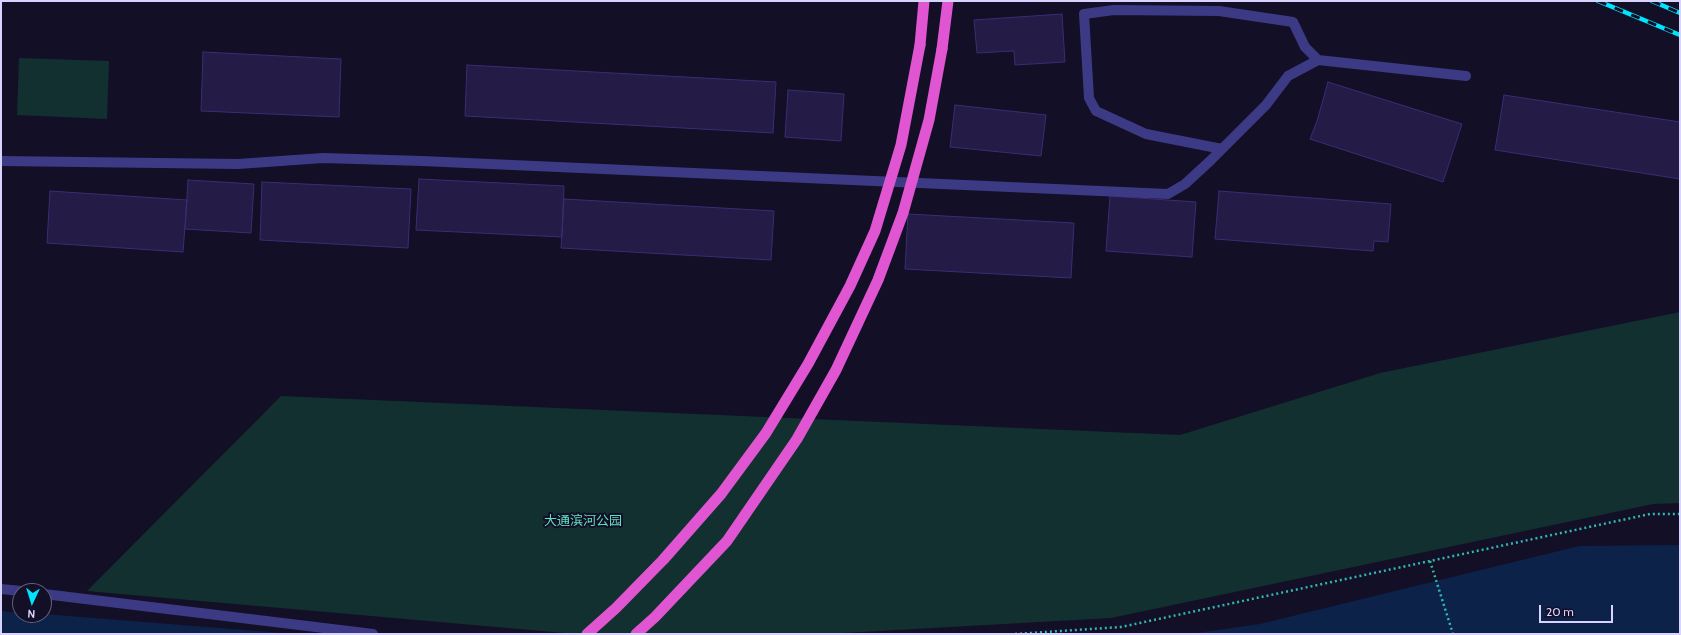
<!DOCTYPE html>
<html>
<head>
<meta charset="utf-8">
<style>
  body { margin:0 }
  #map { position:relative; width:1681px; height:635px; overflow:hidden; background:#130f26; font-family:Cabin,sans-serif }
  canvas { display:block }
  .frame { position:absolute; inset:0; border:2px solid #d9d4ff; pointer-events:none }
  .north { position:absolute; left:12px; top:583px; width:40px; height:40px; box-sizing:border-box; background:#130f26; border:1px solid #625e7d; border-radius:50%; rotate:184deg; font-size:11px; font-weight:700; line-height:16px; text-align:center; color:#d9d4ff }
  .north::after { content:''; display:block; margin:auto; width:14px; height:18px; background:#00e5ff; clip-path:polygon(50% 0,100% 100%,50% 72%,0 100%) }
  .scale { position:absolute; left:1539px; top:605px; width:74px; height:18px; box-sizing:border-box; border:2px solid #d9d4ff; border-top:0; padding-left:5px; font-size:12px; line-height:14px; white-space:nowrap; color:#d9d4ff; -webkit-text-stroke:3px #130f26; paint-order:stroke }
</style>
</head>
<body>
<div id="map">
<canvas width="1681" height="635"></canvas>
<div class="frame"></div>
<div class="north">N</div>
<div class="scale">20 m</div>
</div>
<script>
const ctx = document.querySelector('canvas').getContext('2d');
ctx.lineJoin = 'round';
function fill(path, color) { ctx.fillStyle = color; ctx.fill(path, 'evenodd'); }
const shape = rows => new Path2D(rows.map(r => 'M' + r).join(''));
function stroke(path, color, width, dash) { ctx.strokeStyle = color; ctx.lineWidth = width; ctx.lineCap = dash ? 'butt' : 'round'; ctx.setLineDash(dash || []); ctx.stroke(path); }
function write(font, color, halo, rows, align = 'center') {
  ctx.font = font + ' Cabin,"Noto Sans SC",sans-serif'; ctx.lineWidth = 4; ctx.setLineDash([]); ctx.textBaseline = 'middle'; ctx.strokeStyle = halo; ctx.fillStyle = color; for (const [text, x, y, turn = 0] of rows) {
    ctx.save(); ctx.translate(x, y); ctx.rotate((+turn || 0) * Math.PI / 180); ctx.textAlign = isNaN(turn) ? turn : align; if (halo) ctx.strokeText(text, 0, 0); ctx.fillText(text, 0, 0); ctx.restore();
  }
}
fill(shape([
  [19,58,109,61,107,119,17,115],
  [1680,312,1680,503,1653,504,1111,618,825,634,576,634,87,591,281,396,1180,435,1380,373]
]), '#12302f');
fill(shape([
  [1680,545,1680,634,1189,634,1260,624,1579,546],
  [1,611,20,613,20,615,44,614,295,634,1,634]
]), '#0c2248');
const building = shape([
  [1062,14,1065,62,1015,65,1014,51,977,53,974,20,1062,14],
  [203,52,341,59,339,117,201,111,203,52],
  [467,65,776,82,773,133,465,116,467,65],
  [1328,82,1462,124,1443,182,1310,139,1317,121,1328,82],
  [788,90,844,94,841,141,785,137,788,90],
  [1504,95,1680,122,1680,179,1495,150,1504,95],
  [955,105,1046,115,1041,156,950,147,955,105],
  [419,179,564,186,562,237,416,230,419,179],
  [188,180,254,184,251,233,185,229,188,180],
  [262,182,411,189,408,248,260,240,262,182],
  [50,191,187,200,183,252,47,243,50,191],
  [1219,191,1391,204,1388,242,1374,241,1373,251,1215,239,1219,191],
  [1110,196,1196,202,1192,257,1106,251,1110,196],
  [564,199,774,211,771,260,561,248,564,199],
  [908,214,1074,223,1071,278,905,269,908,214]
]);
fill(building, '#241b47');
stroke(building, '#3b2d73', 1);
stroke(shape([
  [1430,561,1453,634],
  [1015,634,1121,627,1650,514,1680,514]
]), '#2fb8b0', 2.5, [2, 3]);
stroke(shape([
  [1222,149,1146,134,1096,111,1089,98,1084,14,1114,10,1219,11,1293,22,1305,47,1318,60],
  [1,161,238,164,323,158,422,161,1168,194,1185,184,1210,161,1266,105,1288,76,1318,60,1466,76]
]), '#3d3a85', 10);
stroke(shape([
  [1,589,21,591],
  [44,594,373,634]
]), '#3d3a85', 10);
stroke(shape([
  [920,45,924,1],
  [942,49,948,1]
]), '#e055d1', 11);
const rail = shape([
  [1598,1,1680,35],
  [1652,1,1680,13]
]);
stroke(rail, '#00e5ff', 4.5);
stroke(rail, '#130f26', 3, [9]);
stroke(shape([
  [587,634,616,608,663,560,721,494,766,433,808,364,850,286,875,231,901,145,920,45],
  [636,634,655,617,727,541,797,439,836,370,878,280,903,213,929,120,942,49]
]), '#e055d1', 11);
write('13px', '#5fe0c0', '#130f26', [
  ["大通滨河公园",583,521]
]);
</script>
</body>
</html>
